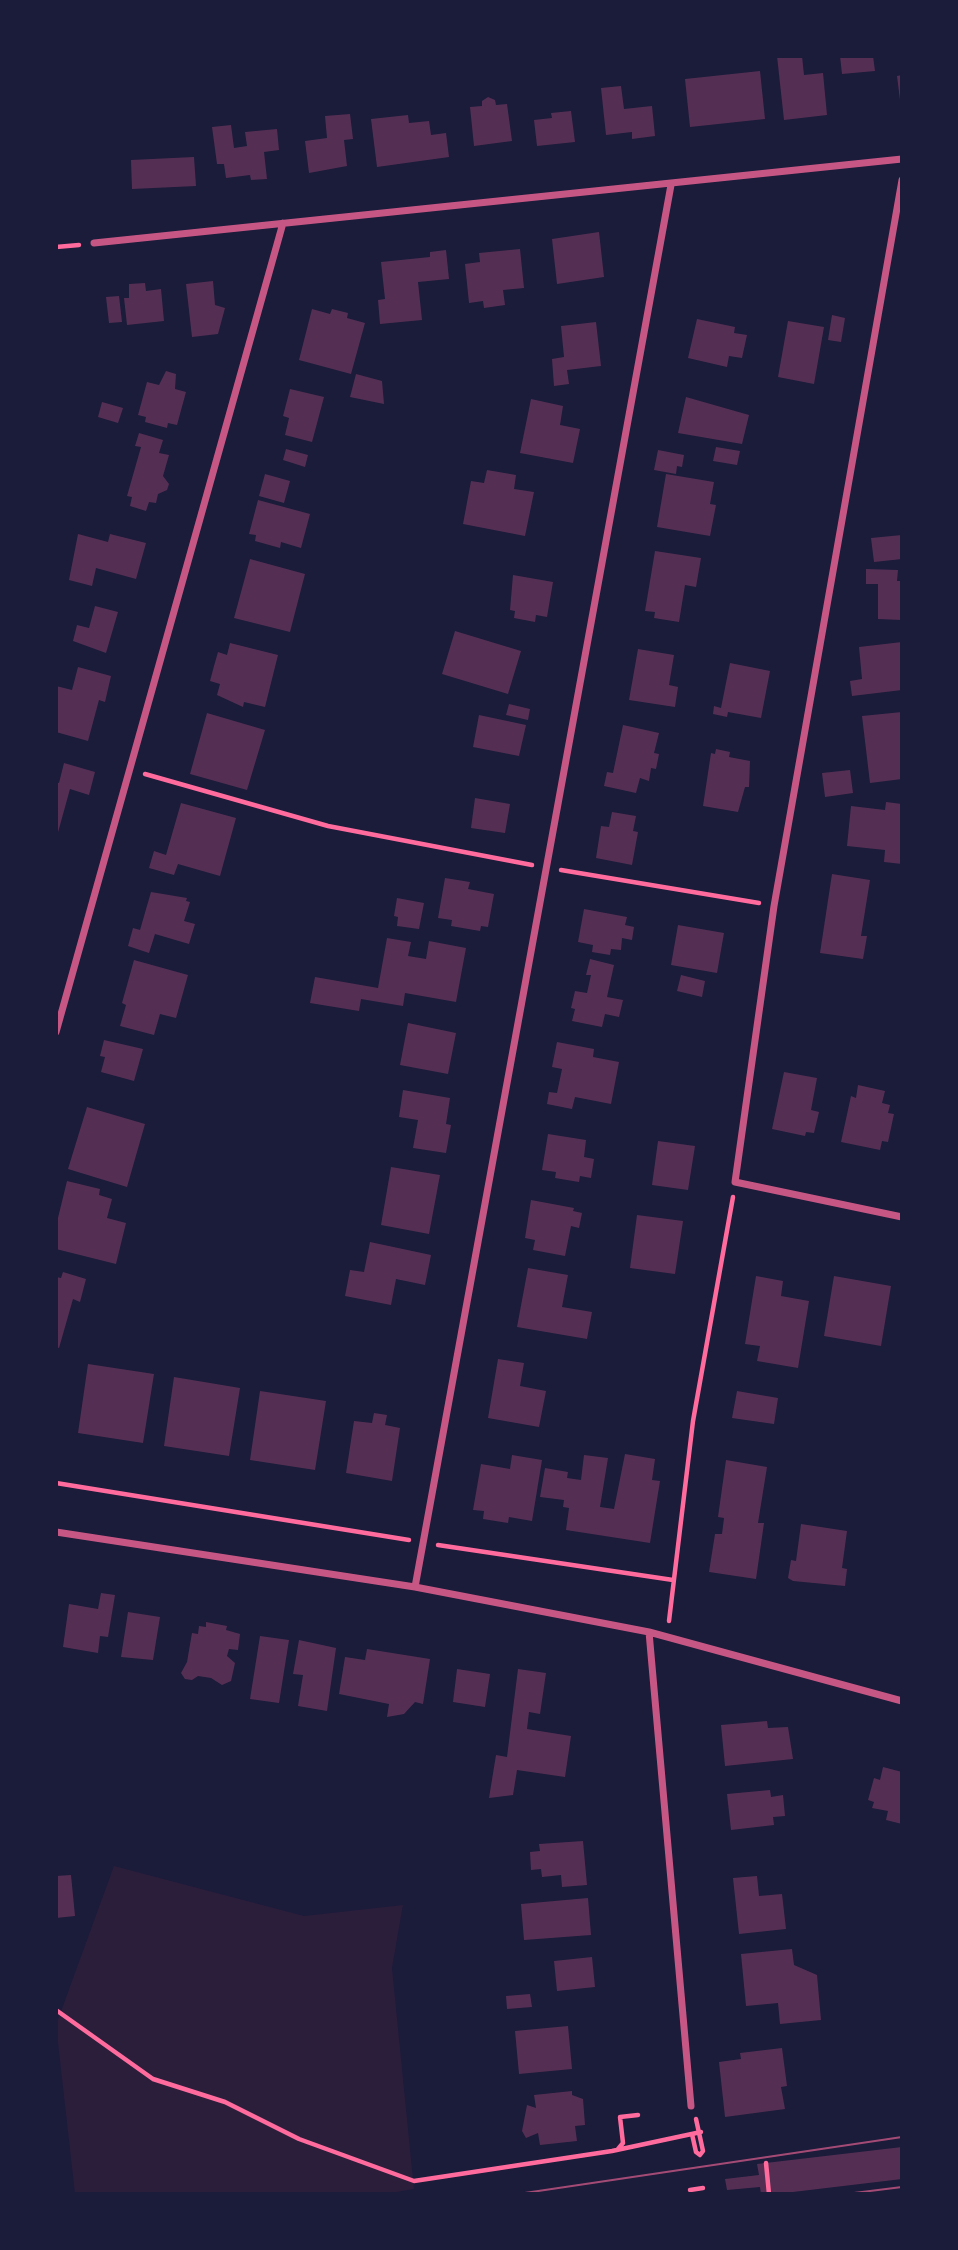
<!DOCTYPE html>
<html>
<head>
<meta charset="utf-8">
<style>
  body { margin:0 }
  #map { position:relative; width:958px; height:2250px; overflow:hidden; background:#1b1b3a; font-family:"Alegreya Sans",sans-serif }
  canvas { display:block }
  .frame { position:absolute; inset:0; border:58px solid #1b1b3a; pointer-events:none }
</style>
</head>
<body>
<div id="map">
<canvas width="958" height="2250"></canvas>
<div class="frame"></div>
</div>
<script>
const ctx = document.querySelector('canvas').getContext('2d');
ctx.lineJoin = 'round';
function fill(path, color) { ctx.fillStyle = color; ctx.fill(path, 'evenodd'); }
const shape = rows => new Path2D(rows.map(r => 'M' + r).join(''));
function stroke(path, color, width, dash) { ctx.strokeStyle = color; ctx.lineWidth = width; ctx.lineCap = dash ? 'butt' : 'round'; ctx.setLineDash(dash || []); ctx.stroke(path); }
fill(shape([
  [114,1866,304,1916,403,1905,392,1968,414,2189,385,2194,75,2194,56,2025]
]), '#2a1e3b');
fill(shape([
  [777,56,802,56,804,75,823,73,827,115,784,120],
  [840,56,873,56,875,71,842,74],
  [760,71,765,119,690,127,685,79],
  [902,75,902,100,900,100,897,76],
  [621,86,624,109,652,106,655,136,632,139,632,132,606,135,601,88],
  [488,97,495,100,496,105,507,104,512,141,474,146,470,107,482,106,482,101],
  [571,111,575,142,537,146,534,120,552,118,551,113],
  [350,114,353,139,344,140,347,166,309,173,305,141,327,138,325,116],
  [408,115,409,123,429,121,431,135,446,133,449,157,377,167,371,119],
  [231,125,234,148,247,146,245,132,277,129,279,150,264,152,267,179,251,180,250,175,226,178,224,164,217,164,212,127],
  [194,157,196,186,132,189,131,160],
  [599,232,604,277,557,284,552,239],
  [520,249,524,288,503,290,505,305,484,308,483,301,469,303,465,264,480,262,479,253],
  [446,250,449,279,418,282,422,320,380,324,378,300,385,299,381,262,430,257,430,252],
  [213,281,215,305,225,308,218,334,192,337,186,284],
  [145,283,146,291,161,289,164,321,127,325,124,298,129,298,129,284],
  [119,296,122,322,109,323,106,297],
  [312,309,330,314,332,309,348,313,347,318,365,323,351,374,299,360],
  [832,315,845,318,841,342,828,340],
  [697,319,735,327,734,333,747,335,742,358,729,356,727,367,688,358],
  [788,321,824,327,814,384,778,377],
  [596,322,601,366,567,370,569,384,554,386,552,359,564,357,561,326],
  [166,371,176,374,175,389,186,392,177,425,168,423,167,428,145,422,146,417,138,415,147,382,159,385],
  [356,374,382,381,384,404,350,397],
  [290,389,324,397,312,442,285,435,289,418,283,416],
  [686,397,749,415,742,444,678,433],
  [531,399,563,406,560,425,580,429,573,463,520,453],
  [102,402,123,408,118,423,98,417],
  [139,433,163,440,159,453,169,455,163,476,169,484,167,490,158,494,156,503,149,502,146,511,130,506,132,497,127,496,141,447,135,446],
  [716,447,740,451,737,465,713,461],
  [286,449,308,455,305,467,283,460],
  [658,450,684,455,682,467,677,466,676,474,654,470],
  [487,470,516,475,514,489,534,492,525,536,463,524,471,481,484,483],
  [265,474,290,481,284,503,259,496],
  [666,474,714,482,710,504,716,505,710,536,657,527],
  [258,500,310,514,301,548,281,542,280,548,255,541,256,535,249,534],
  [78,534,108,542,110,534,146,543,136,579,96,568,92,586,69,580],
  [902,535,902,559,874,562,871,538],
  [655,551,701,558,696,587,685,585,679,622,654,618,655,612,645,611],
  [250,559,305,574,290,632,234,618],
  [866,569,898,570,897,581,902,581,902,620,878,619,878,584,866,584],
  [513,575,553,582,547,617,536,615,535,622,514,618,515,611,510,610],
  [95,606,118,612,106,653,73,641,77,625,89,628],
  [455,631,521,651,508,694,442,674],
  [902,642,902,690,852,696,850,681,862,679,859,647],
  [230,643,278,655,265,707,244,702,243,707,217,695,220,684,210,681,214,666,218,652,227,655],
  [638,649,674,655,669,685,678,687,675,707,629,700],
  [730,663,770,671,761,718,728,712,727,717,713,714,714,706,721,708],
  [78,667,111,676,105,702,99,700,88,741,56,732,56,686,72,690],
  [509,704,530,709,528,720,506,715],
  [902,712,902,779,870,783,862,716],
  [207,713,265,730,247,790,190,774],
  [479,715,526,725,519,756,473,747],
  [623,725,659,733,654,753,659,754,656,769,651,768,649,781,640,778,636,793,604,786,607,772,613,773],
  [716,749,730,752,729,757,750,761,749,787,745,787,738,812,703,806,711,753,715,754],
  [64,763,95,772,89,795,70,789,57,836,56,782,59,783],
  [850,770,853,793,825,797,822,773],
  [475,798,510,804,505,833,471,828],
  [886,802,902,804,902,864,884,862,885,850,847,846,851,806,885,810],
  [181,803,236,818,220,876,178,864,174,875,149,868,154,851,166,855],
  [612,812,636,816,633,831,638,832,632,865,596,858,601,826,609,827],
  [832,874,870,880,861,936,867,936,863,959,820,953],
  [445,878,470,882,468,889,494,894,488,927,481,926,480,931,451,926,452,920,438,918],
  [151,892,187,898,186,901,190,902,184,921,195,924,189,944,155,934,149,953,128,946,133,928,140,930],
  [397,898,424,903,419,929,397,926,398,917,394,916],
  [584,909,627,917,625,925,634,927,632,940,622,938,621,950,611,949,610,955,592,952,593,945,578,942],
  [678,925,724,933,717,973,671,965],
  [387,938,411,942,408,956,426,959,429,941,466,948,456,1002,405,993,403,1006,361,999,359,1011,310,1003,315,977,378,988],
  [590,959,614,965,607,997,623,1000,619,1017,605,1014,602,1027,572,1021,575,1009,571,1008,575,991,587,993,591,975,586,975],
  [134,960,188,975,176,1018,160,1014,154,1035,120,1026,126,1005,122,1003],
  [681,975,705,981,702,997,677,991],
  [408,1023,456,1033,448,1074,400,1065],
  [104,1040,143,1049,134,1081,101,1072,105,1057,100,1056],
  [557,1042,594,1049,593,1057,619,1062,611,1104,575,1097,572,1109,547,1104,549,1092,557,1093,562,1069,552,1067],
  [784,1072,817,1078,811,1110,819,1112,814,1133,806,1132,805,1136,772,1129],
  [858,1085,885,1091,882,1103,890,1105,888,1113,894,1114,888,1142,882,1141,880,1150,841,1142,851,1096,856,1098],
  [403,1090,450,1098,446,1124,451,1125,446,1153,413,1148,418,1120,399,1117],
  [87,1107,145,1124,127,1187,68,1169],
  [548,1134,586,1140,584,1157,594,1159,591,1178,580,1176,579,1182,555,1178,556,1172,542,1170],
  [658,1141,695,1146,688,1190,652,1185],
  [391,1167,440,1175,429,1234,381,1225],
  [67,1181,100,1189,99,1195,112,1199,107,1218,126,1223,116,1264,56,1249,56,1226],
  [531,1200,574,1208,573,1211,582,1213,579,1228,571,1226,565,1256,533,1250,535,1240,525,1238],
  [637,1215,683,1221,675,1274,630,1268],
  [370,1242,431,1255,425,1285,396,1279,391,1305,345,1296,350,1270,364,1272],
  [528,1268,568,1275,562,1307,592,1312,587,1339,517,1327],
  [63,1272,86,1279,80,1302,73,1299,59,1348,56,1347,56,1277,61,1278],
  [756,1276,783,1281,781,1296,809,1301,798,1368,757,1361,760,1346,745,1344],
  [834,1276,891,1286,881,1346,824,1336],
  [498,1359,524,1363,520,1386,546,1391,539,1427,488,1418],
  [88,1364,154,1374,143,1443,78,1433],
  [174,1377,240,1388,229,1456,164,1446],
  [260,1391,326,1401,315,1470,250,1460],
  [737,1391,778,1398,774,1424,732,1418],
  [374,1413,387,1415,385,1425,400,1428,392,1481,346,1473,354,1421,372,1423],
  [625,1454,655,1459,652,1480,660,1481,650,1543,566,1530,569,1508,563,1507,564,1500,540,1497,545,1468,568,1472,567,1478,581,1480,584,1455,608,1458,600,1507,614,1509],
  [512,1455,542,1460,532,1521,509,1517,508,1523,483,1519,484,1511,473,1510,481,1464,510,1469],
  [726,1460,767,1467,758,1523,764,1523,756,1579,709,1572,715,1534,722,1534,724,1518,718,1517],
  [801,1524,847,1531,842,1568,847,1569,845,1586,793,1581,788,1578,791,1560,796,1561],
  [101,1593,115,1595,108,1637,100,1636,98,1653,63,1647,69,1604,98,1609],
  [128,1612,160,1617,153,1660,121,1657],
  [206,1622,227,1626,226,1630,240,1634,238,1650,229,1649,227,1656,235,1663,231,1681,222,1685,211,1678,198,1676,192,1680,185,1679,181,1673,187,1662,192,1633,198,1634,199,1626,206,1627],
  [260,1636,289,1640,279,1703,250,1699],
  [299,1640,336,1648,327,1711,298,1706,303,1675,293,1674],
  [367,1649,430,1659,423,1704,415,1702,404,1714,387,1717,389,1704,339,1694,345,1657,365,1660],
  [457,1669,490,1674,485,1707,453,1702],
  [518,1669,546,1673,540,1714,529,1712,527,1729,571,1736,565,1777,517,1770,513,1795,489,1798,496,1755,507,1757],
  [767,1721,768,1728,788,1727,793,1759,725,1766,721,1725],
  [883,1767,902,1772,902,1824,886,1820,888,1811,872,1808,874,1802,868,1800,874,1778,880,1780],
  [770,1790,771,1797,783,1795,785,1816,773,1817,774,1825,731,1830,727,1794],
  [583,1841,587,1885,562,1887,561,1875,542,1877,541,1869,531,1870,530,1852,540,1851,539,1844],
  [71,1875,75,1916,56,1918,56,1876],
  [757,1876,759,1896,782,1894,786,1929,739,1934,733,1878],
  [588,1898,591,1935,524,1940,521,1904],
  [792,1949,794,1965,817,1975,821,2020,780,2024,778,2003,746,2006,741,1954],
  [592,1957,595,1987,557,1991,554,1961],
  [530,1994,532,2007,507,2009,506,1996],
  [568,2026,572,2069,519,2074,515,2031],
  [782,2048,787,2086,781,2087,785,2109,725,2117,719,2062,741,2059,740,2053],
  [572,2091,572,2095,583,2099,585,2125,575,2126,577,2141,540,2145,538,2133,526,2138,522,2131,527,2105,536,2108,534,2095],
  [902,2147,902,2179,776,2194,761,2194,760,2187,727,2190,725,2179,759,2175,757,2164]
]), '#542f53');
stroke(shape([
  [56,247,79,245],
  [145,774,328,826,532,865],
  [561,870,759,903],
  [56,1483,409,1540],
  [438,1545,673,1580],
  [669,1621,693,1421,733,1197],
  [56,2010,153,2079,225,2102,299,2139,414,2181,612,2151,701,2132],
  [692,2134,696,2152,700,2155,703,2151,696,2119],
  [618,2149,623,2143,620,2117,638,2115],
  [766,2163,769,2194],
  [690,2190,703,2188]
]), '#ff6b9d', 4.5);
stroke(shape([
  [902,180,774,906,735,1182,902,1217],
  [94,243,902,159],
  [56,1032,283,223],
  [56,1532,415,1587,649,1632,902,1701],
  [415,1587,671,185],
  [649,1632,691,2106]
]), '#c65784', 7);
stroke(shape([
  [518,2194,902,2137],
  [846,2194,902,2187]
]), '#a44b75', 2);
</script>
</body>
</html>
